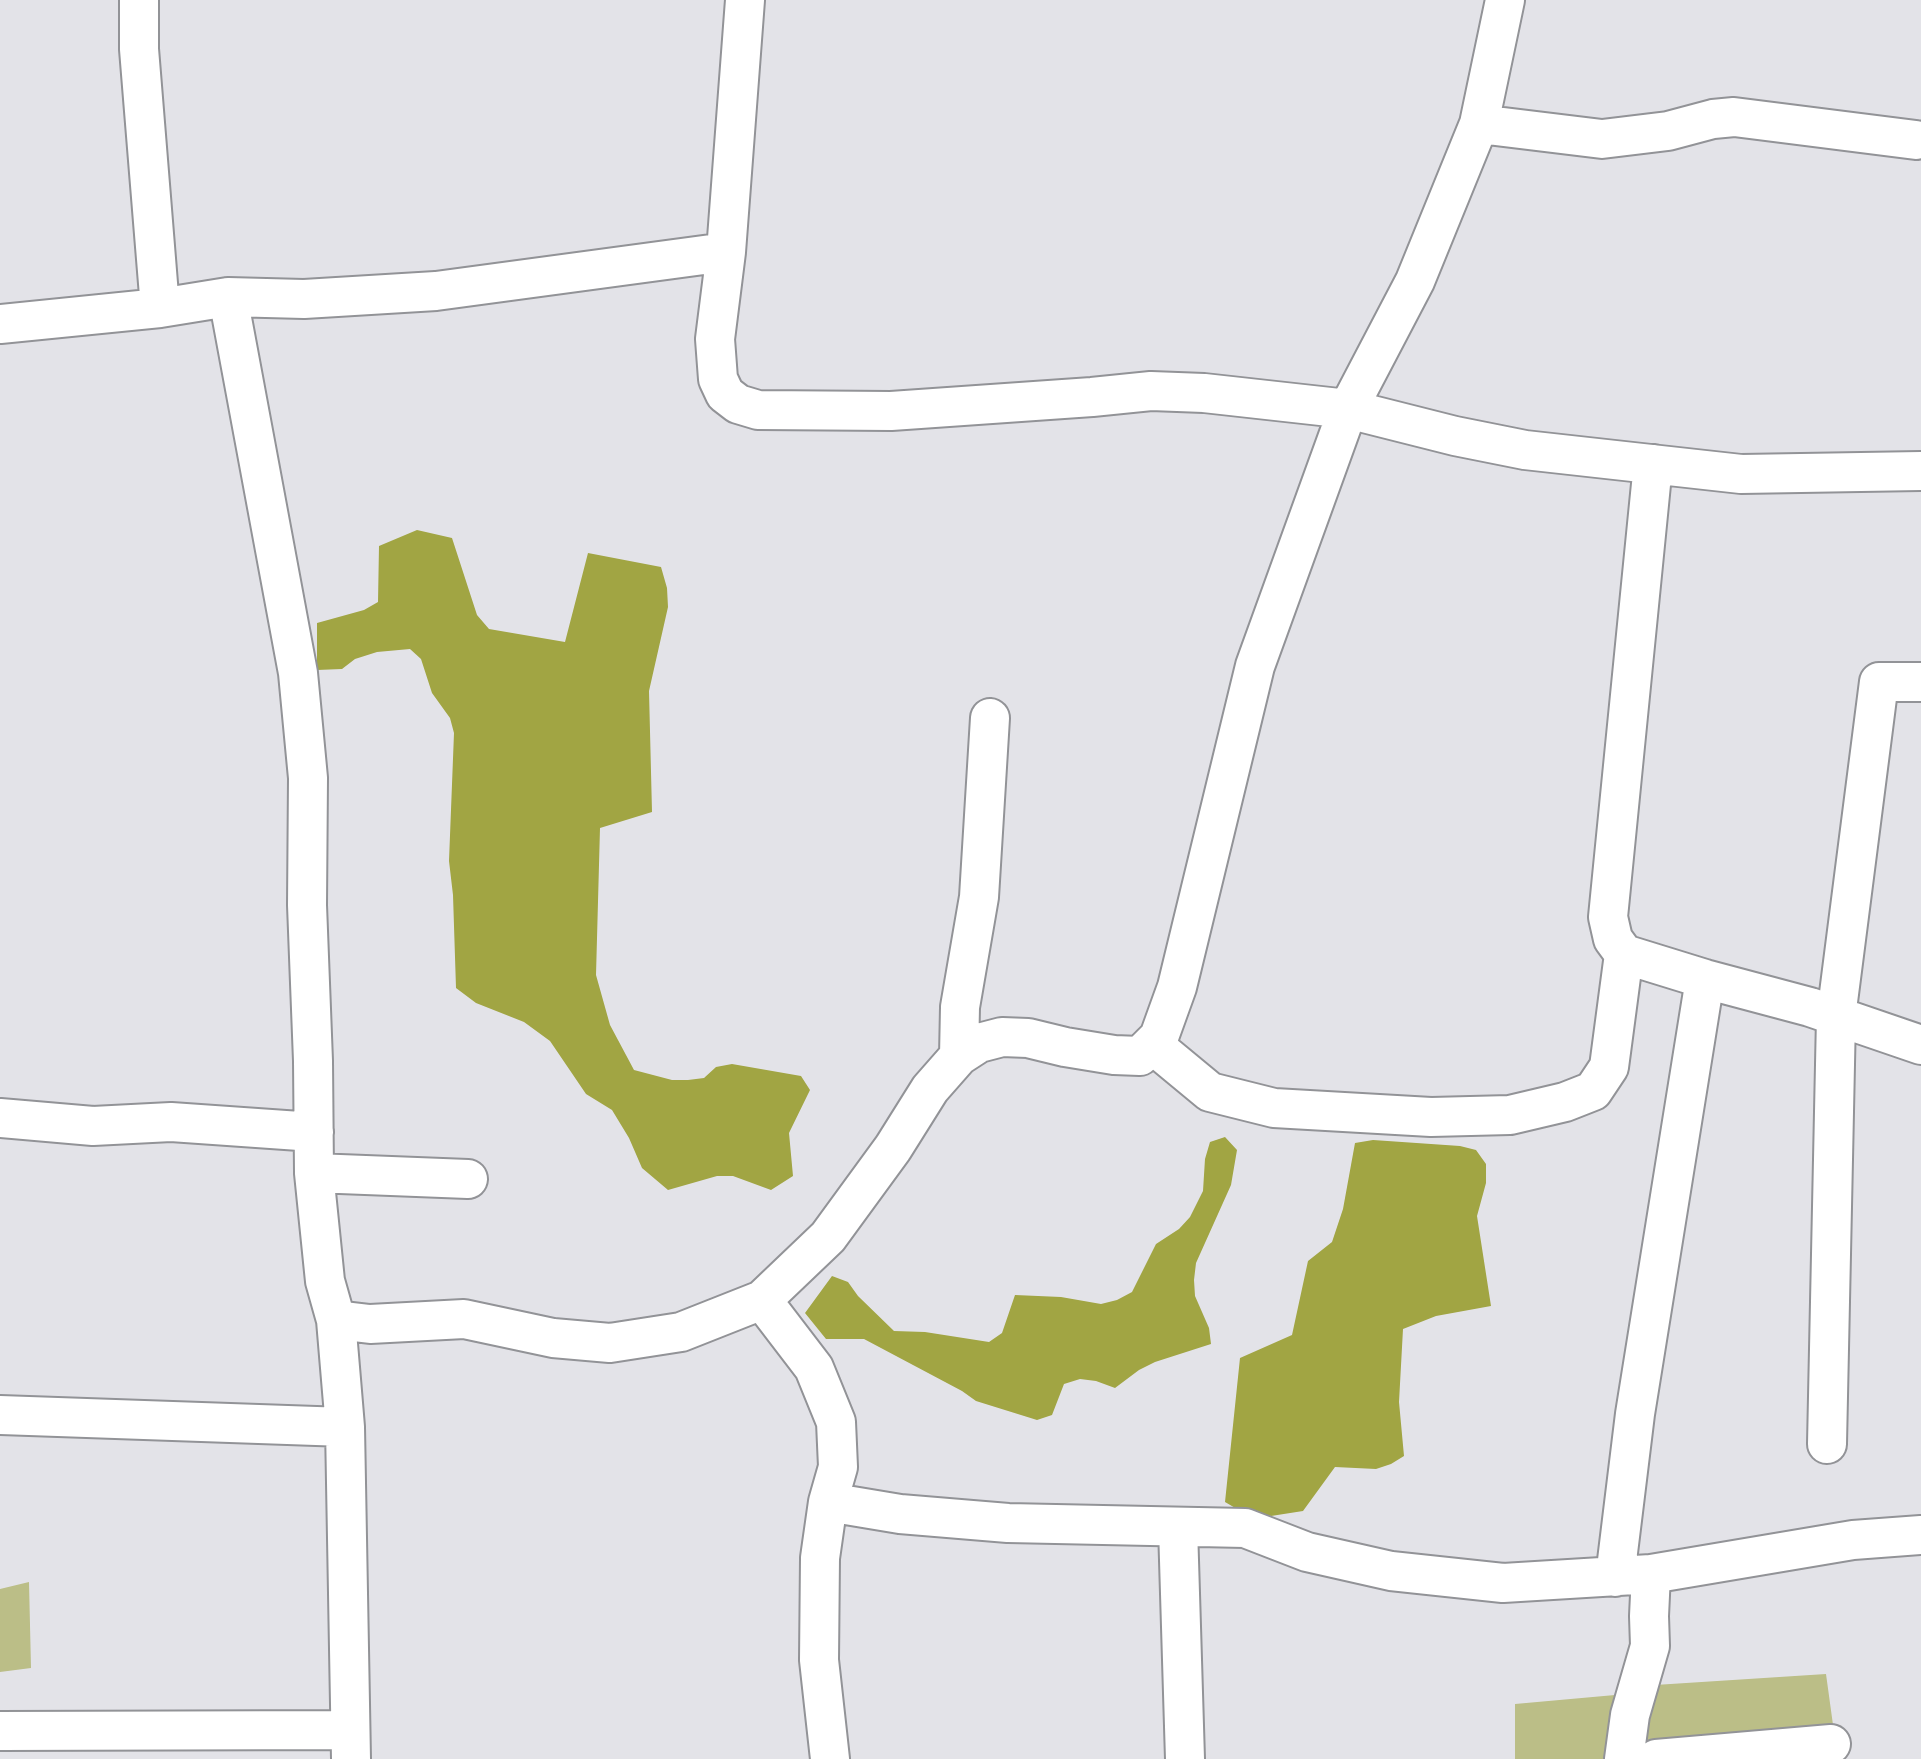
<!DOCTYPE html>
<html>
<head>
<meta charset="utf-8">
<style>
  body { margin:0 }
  canvas { display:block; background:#e3e3e8 }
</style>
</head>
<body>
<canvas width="1921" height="1759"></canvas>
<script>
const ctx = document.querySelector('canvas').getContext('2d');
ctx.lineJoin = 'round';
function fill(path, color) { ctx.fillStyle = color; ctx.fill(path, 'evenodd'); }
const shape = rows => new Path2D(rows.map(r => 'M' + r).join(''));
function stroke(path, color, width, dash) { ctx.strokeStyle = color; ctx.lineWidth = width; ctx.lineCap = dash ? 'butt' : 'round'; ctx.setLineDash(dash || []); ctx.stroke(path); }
fill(shape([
  [29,1582,31,1668,0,1672,0,1589],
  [1826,1674,1837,1754,1793,1759,1515,1759,1515,1704,1615,1695,1655,1685]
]), '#bbbe87');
fill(shape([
  [417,530,452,538,477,615,489,629,565,642,588,553,661,567,667,588,668,607,649,691,652,812,600,828,596,975,610,1025,634,1070,672,1080,688,1080,704,1078,716,1067,732,1064,801,1076,810,1090,789,1133,793,1176,771,1190,733,1176,717,1176,668,1190,642,1168,629,1138,612,1110,586,1094,550,1041,524,1022,476,1003,456,988,453,895,449,861,454,733,450,718,432,693,421,659,410,649,377,652,355,659,342,669,317,670,317,623,364,610,378,602,379,546],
  [1225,1137,1237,1150,1231,1185,1196,1263,1194,1280,1195,1296,1209,1328,1211,1344,1155,1362,1139,1370,1115,1388,1096,1381,1080,1379,1064,1384,1052,1415,1037,1420,976,1401,962,1391,864,1339,826,1339,805,1313,832,1276,848,1282,858,1296,894,1331,925,1332,989,1342,1002,1333,1015,1295,1061,1297,1101,1304,1117,1300,1132,1292,1156,1244,1179,1229,1190,1217,1203,1191,1205,1159,1210,1142],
  [1373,1140,1460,1146,1476,1150,1486,1164,1486,1183,1477,1216,1491,1306,1436,1316,1403,1329,1399,1402,1404,1456,1391,1464,1376,1469,1335,1467,1303,1511,1271,1516,1237,1509,1225,1502,1240,1358,1292,1335,1308,1261,1332,1242,1343,1209,1355,1143]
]), '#a1a543');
const minor = shape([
  [139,0,139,49,160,308],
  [1479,124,1602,139,1668,131,1713,119,1734,117,1916,140],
  [726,252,715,339,718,379,725,394,738,404,758,410,891,411,1092,397,1151,391,1204,393,1348,409,1455,436,1525,450,1741,474,1921,471],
  [0,324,160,308,228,297],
  [1653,464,1608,917,1613,939,1624,954,1705,979,1810,1007,1921,1045],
  [1152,1044,1210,1092,1274,1108,1431,1117,1510,1115,1565,1102,1593,1091,1609,1067,1624,954],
  [959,1056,960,1007,979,897,990,718],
  [0,1118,93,1126,171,1122,314,1132],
  [314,1173,468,1179],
  [762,1300,814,1368,836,1422,838,1467,828,1502],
  [336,1320,325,1281,314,1173,313,1061,307,905,308,778,298,673,228,297,304,299,436,291,726,252,745,0],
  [0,1415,345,1427],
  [1827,1444,1836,1017,1879,682,1921,682],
  [1178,1527,1185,1759],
  [1615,1577,1635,1414,1705,979],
  [0,1731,349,1730],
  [351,1759,345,1427,336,1320,370,1324,464,1319,553,1338,610,1343,681,1332,762,1300,828,1237,893,1148,930,1089,959,1056,979,1043,1002,1037,1028,1038,1065,1047,1114,1055,1140,1056,1159,1037,1177,987,1255,666,1348,409,1415,281,1479,124,1505,0],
  [830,1759,819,1660,820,1558,828,1502,900,1514,1008,1523,1245,1528,1307,1552,1391,1571,1503,1583,1651,1574,1853,1540,1921,1535],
  [1624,1759,1630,1715,1650,1646,1649,1616,1651,1574],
  [1656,1759,1831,1744]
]);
stroke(minor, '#929397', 42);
stroke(minor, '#fff', 38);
</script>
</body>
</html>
